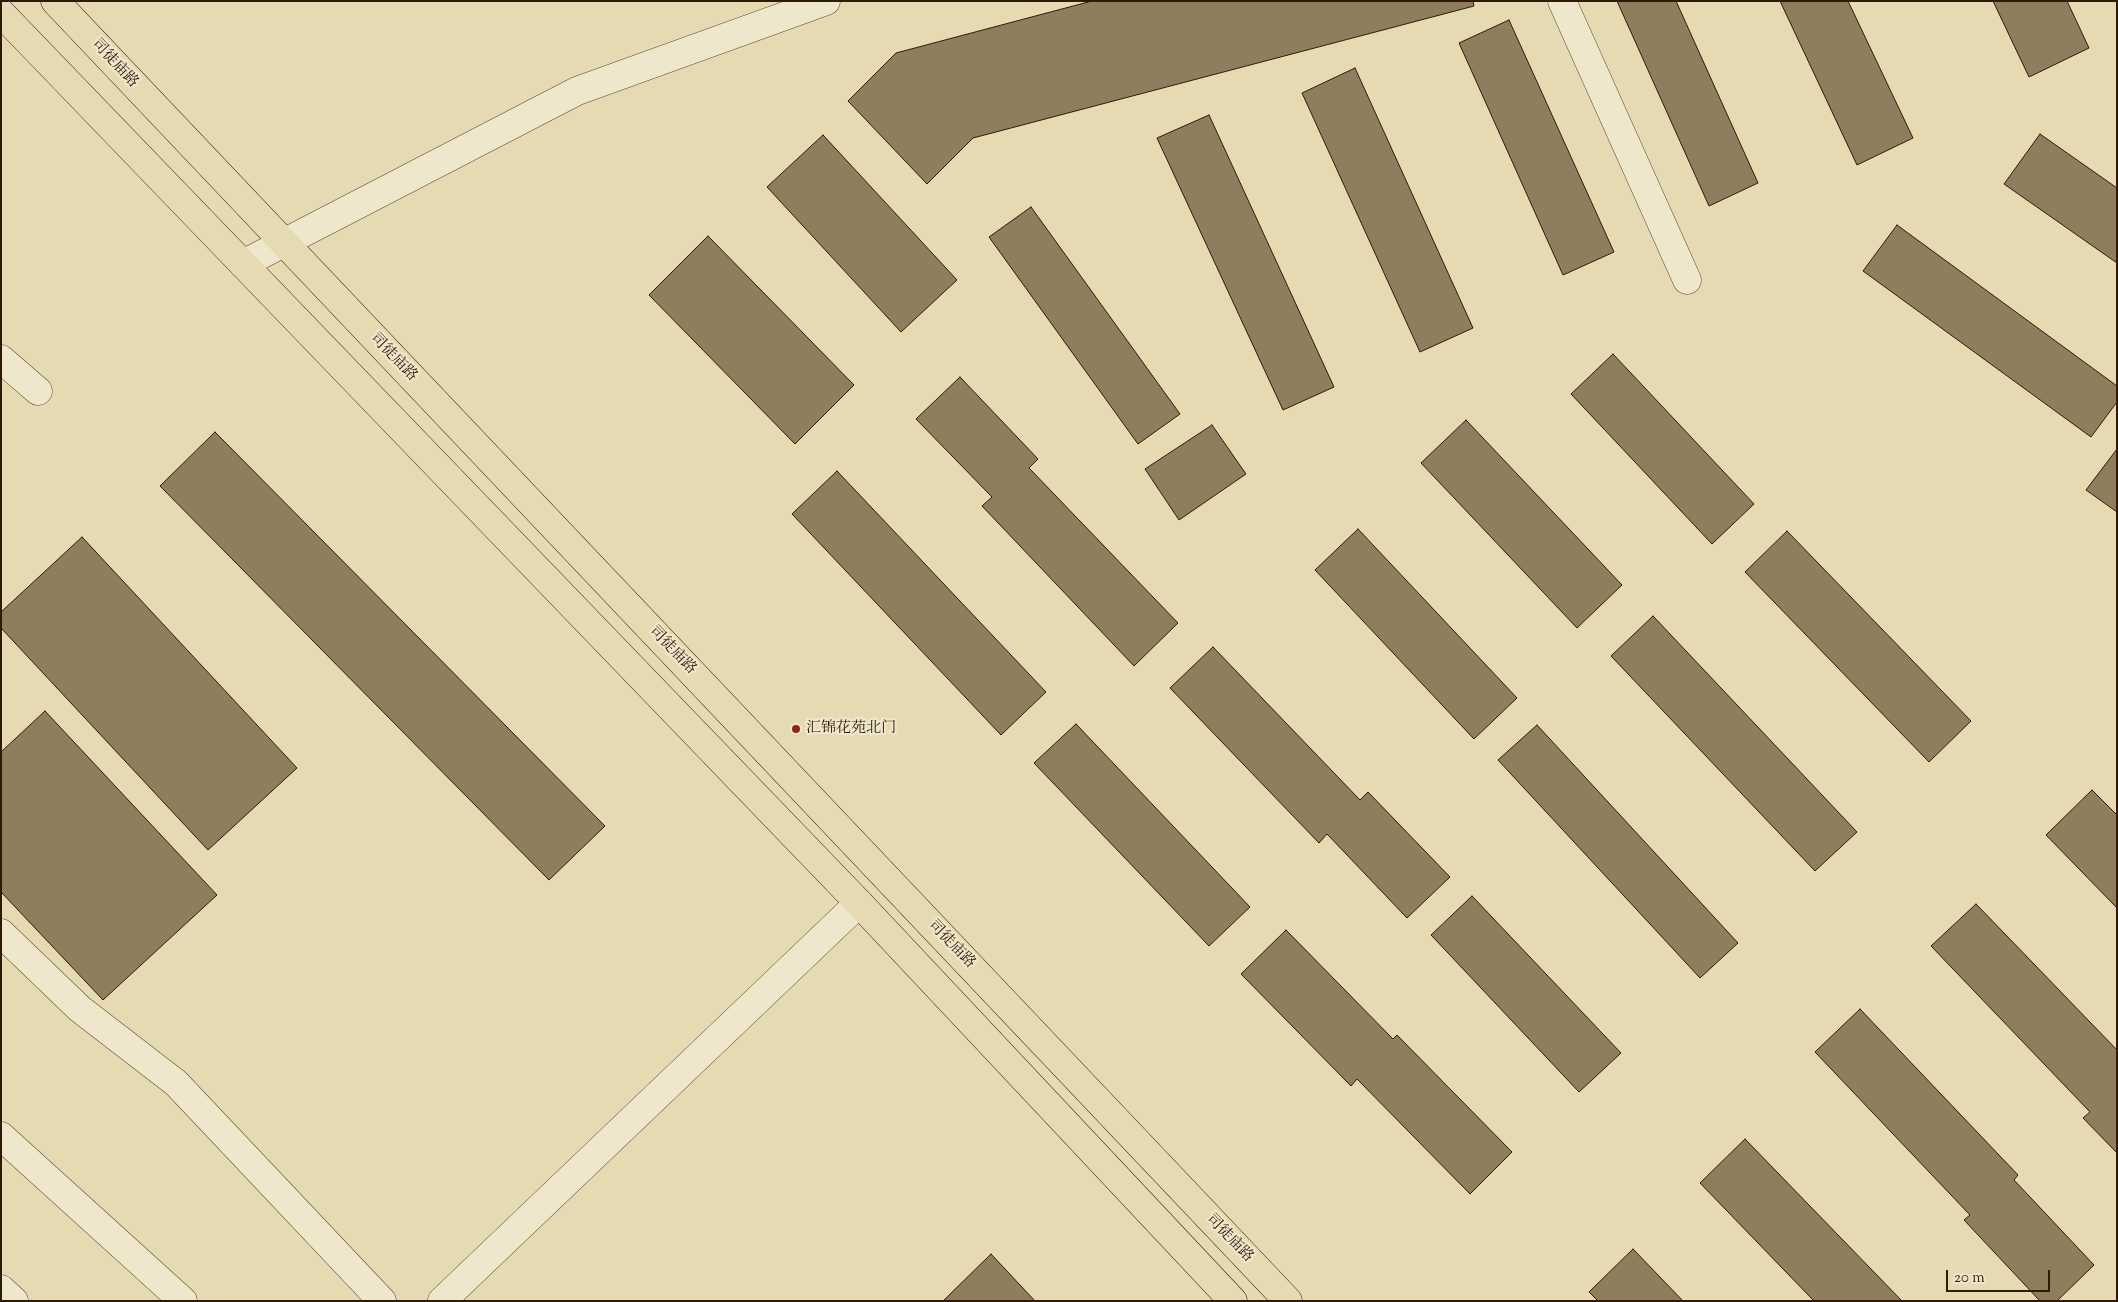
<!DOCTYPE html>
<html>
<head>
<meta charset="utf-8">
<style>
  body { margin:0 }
  #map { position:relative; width:2118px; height:1302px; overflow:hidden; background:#e5dab1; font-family:"Sorts Mill Goudy",serif }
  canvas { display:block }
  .frame { position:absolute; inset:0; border:2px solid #301a05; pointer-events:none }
  .scale { position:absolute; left:1946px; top:1270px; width:104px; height:22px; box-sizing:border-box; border:2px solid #301a05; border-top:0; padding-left:6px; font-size:15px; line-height:18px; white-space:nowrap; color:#301a05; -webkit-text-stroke:4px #eee7cc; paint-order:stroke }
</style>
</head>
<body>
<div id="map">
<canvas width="2118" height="1302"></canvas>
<div class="frame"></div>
<div class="scale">20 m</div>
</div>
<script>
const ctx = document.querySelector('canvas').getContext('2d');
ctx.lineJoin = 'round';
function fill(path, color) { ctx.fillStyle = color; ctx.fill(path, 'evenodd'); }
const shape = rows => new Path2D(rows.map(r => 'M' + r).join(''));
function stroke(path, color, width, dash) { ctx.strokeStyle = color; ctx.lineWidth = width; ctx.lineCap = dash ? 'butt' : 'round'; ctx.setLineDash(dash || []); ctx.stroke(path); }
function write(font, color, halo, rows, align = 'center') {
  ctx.font = font + ' "Sorts Mill Goudy","Noto Serif SC",serif'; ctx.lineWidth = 4.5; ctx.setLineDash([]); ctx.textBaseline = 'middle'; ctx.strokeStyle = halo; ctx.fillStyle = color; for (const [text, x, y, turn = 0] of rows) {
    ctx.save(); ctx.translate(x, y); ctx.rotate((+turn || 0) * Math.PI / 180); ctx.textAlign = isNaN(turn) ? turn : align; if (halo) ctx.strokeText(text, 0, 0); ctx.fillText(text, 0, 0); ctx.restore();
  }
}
const building = shape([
  [1092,1,1473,1,1474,6,973,138,927,184,848,101,896,53,1092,1],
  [1617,1,1676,1,1758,183,1709,206,1617,1],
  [1780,1,1848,1,1913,138,1857,165,1780,1],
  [1993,1,2067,1,2089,48,2029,77,1993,1],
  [1509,20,1614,252,1563,275,1459,43,1509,20],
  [1355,68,1473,328,1420,352,1302,93,1355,68],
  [1209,115,1334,387,1283,410,1157,138,1209,115],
  [2040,134,2117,188,2117,263,2004,184,2040,134],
  [823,135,957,280,901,332,767,187,823,135],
  [1031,207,1180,414,1138,444,989,237,1031,207],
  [1897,225,2117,386,2117,402,2091,437,1863,271,1897,225],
  [708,236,854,385,795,444,649,295,708,236],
  [1613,354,1754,504,1712,544,1571,394,1613,354],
  [960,377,1038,459,1029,468,1178,623,1134,666,982,506,992,497,916,419,960,377],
  [1466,420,1622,585,1577,628,1421,463,1466,420],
  [1212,425,1246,474,1179,520,1145,469,1212,425],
  [215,432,605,826,549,880,160,486,215,432],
  [2117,449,2117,512,2086,490,2117,449],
  [837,471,1046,692,1001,735,792,514,837,471],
  [1358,529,1517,698,1474,739,1315,570,1358,529],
  [1787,531,1971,721,1929,762,1745,572,1787,531],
  [82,537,297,768,208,850,1,628,1,612,82,537],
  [1653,616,1857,832,1815,871,1611,656,1653,616],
  [1213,647,1360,800,1368,792,1450,877,1407,918,1327,834,1319,843,1170,688,1213,647],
  [45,711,217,895,103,1000,1,892,1,752,45,711],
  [1076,724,1250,907,1209,946,1034,763,1076,724],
  [1537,725,1738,943,1700,978,1498,760,1537,725],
  [2092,790,2117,815,2117,908,2046,835,2092,790],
  [1472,896,1621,1053,1579,1092,1431,935,1472,896],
  [1976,904,2117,1050,2117,1153,2083,1118,2090,1112,1931,946,1976,904],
  [1286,930,1393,1039,1397,1035,1512,1152,1470,1194,1357,1079,1351,1086,1241,974,1286,930],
  [1860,1009,2018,1175,2014,1180,2094,1265,2057,1301,2040,1301,1964,1220,1970,1215,1815,1052,1860,1009],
  [1745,1139,1902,1301,1814,1301,1700,1183,1745,1139],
  [1633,1249,1683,1301,1598,1301,1589,1292,1633,1249],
  [991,1254,1035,1301,943,1301,991,1254]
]);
fill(building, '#8e7e5e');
stroke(building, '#301a05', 1);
const minor = shape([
  [1562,1,1687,280],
  [243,264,577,91,826,1],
  [1,359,38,391],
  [1,933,80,1009,176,1083,382,1301],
  [1,1136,183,1301],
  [1,1289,14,1301],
  [442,1301,859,903]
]);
const major = shape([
  [55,1,1288,1301],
  [1,13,859,903,1233,1301]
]);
stroke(minor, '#5d4a30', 29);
stroke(major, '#301a05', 29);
stroke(minor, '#eee7cc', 28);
stroke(major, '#e5dab1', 28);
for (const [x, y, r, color] of [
  [796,729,5,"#8f2418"]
]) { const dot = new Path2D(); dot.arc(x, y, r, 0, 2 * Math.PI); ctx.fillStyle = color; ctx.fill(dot); stroke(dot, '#eee7cc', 2); }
write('15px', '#301a05', '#eee7cc', [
  ["司徒庙路",114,64,47],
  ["司徒庙路",393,358,46],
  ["司徒庙路",672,651,46],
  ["司徒庙路",951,945,46],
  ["司徒庙路",1229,1239,46]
]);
write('15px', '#301a05', '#eee7cc', [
  ["汇锦花苑北门",806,729]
], 'left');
</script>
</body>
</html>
